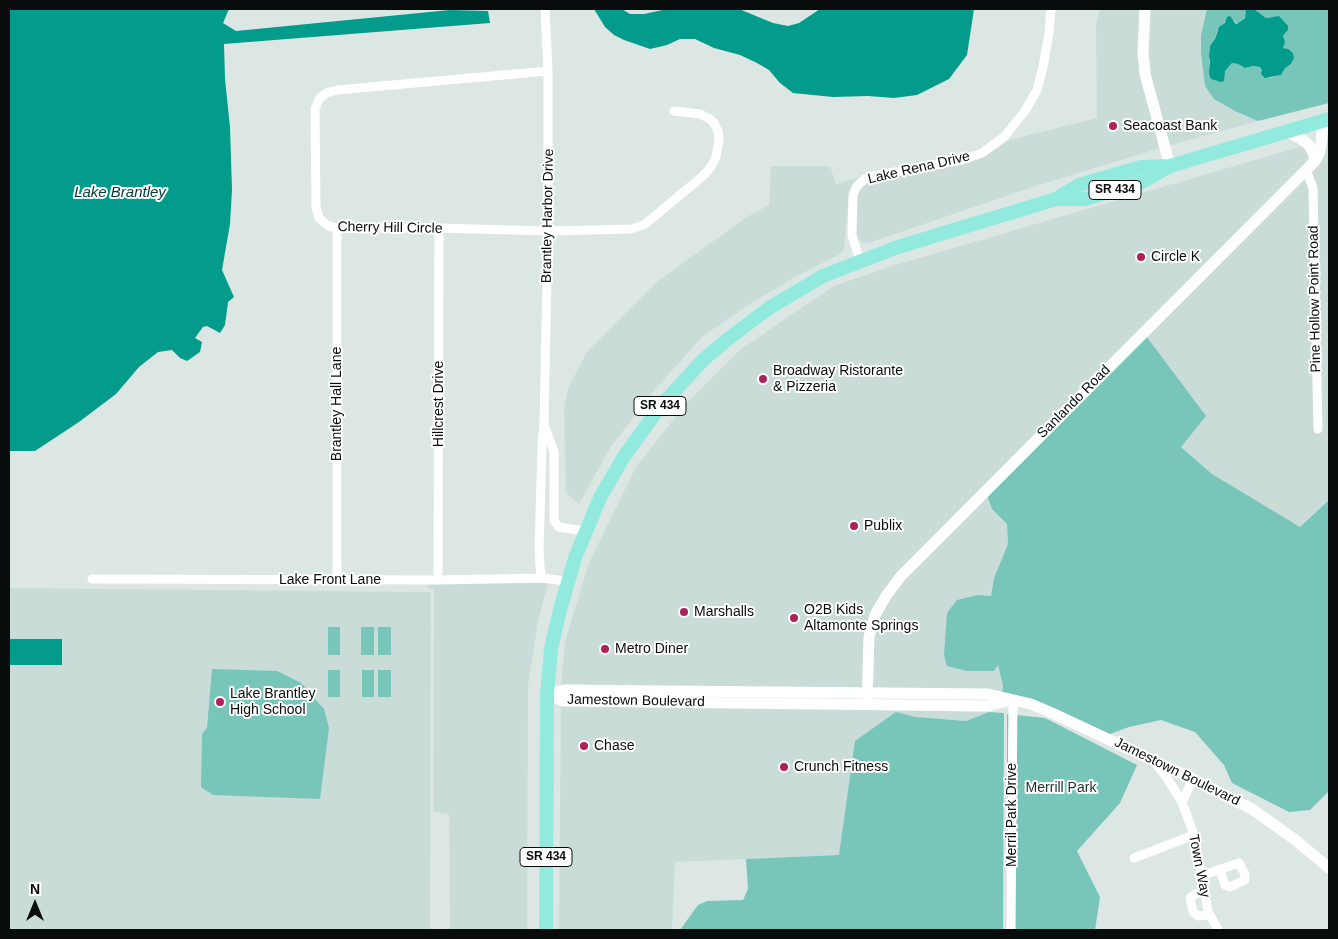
<!DOCTYPE html>
<html>
<head>
<meta charset="utf-8">
<style>
  body { margin:0 }
  #map { position:relative; width:1338px; height:939px; overflow:hidden; background:#dce7e4; font-family:Arial,sans-serif }
  canvas { display:block }
  .frame { position:absolute; inset:0; border:10px solid #090c0c; pointer-events:none }
  .north { position:absolute; left:10px; top:879px; width:50px; height:50px; -webkit-text-stroke:4px #fff; paint-order:stroke; rotate:0deg; font-size:14px; font-weight:700; line-height:20px; text-align:center; color:#090c0c }
  .north::after { content:''; display:block; margin:auto; width:18px; height:22px; background:#090c0c; clip-path:polygon(50% 0,100% 100%,50% 72%,0 100%) }
</style>
</head>
<body>
<div id="map">
<canvas width="1338" height="939"></canvas>
<div class="frame"></div>
<div class="north">N</div>
</div>
<script>
const ctx = document.querySelector('canvas').getContext('2d');
ctx.lineJoin = 'round';
function fill(path, color) { ctx.fillStyle = color; ctx.fill(path, 'evenodd'); }
const shape = rows => new Path2D(rows.map(r => 'M' + r).join(''));
function stroke(path, color, width, dash) { ctx.strokeStyle = color; ctx.lineWidth = width; ctx.lineCap = dash ? 'butt' : 'round'; ctx.setLineDash(dash || []); ctx.stroke(path); }
function write(font, color, halo, rows, align = 'center') {
  ctx.font = font + ' Arial,sans-serif'; ctx.lineWidth = 4; ctx.setLineDash([]); ctx.textBaseline = 'middle'; ctx.strokeStyle = halo; ctx.fillStyle = color; for (const [text, x, y, turn = 0] of rows) {
    ctx.save(); ctx.translate(x, y); ctx.rotate((+turn || 0) * Math.PI / 180); ctx.textAlign = isNaN(turn) ? turn : align; if (halo) ctx.strokeText(text, 0, 0); ctx.fillText(text, 0, 0); ctx.restore();
  }
}
fill(shape([
  [1100,9,1141,9,1160,148,1036,186,868,243,862,242,858,238,856,233,857,196,860,189,867,183,874,181,963,164,1006,141,1097,118,1096,24],
  [1149,9,1207,9,1201,35,1205,86,1215,99,1258,121,1168,146,1149,74,1147,31],
  [1329,138,1329,500,1300,527,1212,474,1181,446,1146,336,1305,178,1310,189,1314,433,1321,433,1317,188,1311,171,1326,139],
  [1303,146,1311,160,882,594,863,688,561,686,565,642,588,565,636,467,684,406,741,349,834,286,892,266],
  [771,166,830,166,836,184,861,177,853,184,849,195,844,249,840,254,793,278,753,302,703,336,652,393,610,448,579,504,566,493,564,409,568,388,587,352,658,281,747,217,769,205],
  [987,495,992,509,1007,524,1008,544,994,578,991,596,978,595,947,613,947,626,998,665,1003,686,1002,693,871,688,873,638,879,617,904,579],
  [541,583,548,583,538,621,528,686,527,930,450,930,449,814,433,812,434,592,433,589,428,588,428,584],
  [9,588,431,592,430,930,9,930],
  [561,704,897,710,989,712,966,721,916,717,896,712,839,855,675,862,672,930,559,930]
]), '#c9dcd8');
fill(shape([
  [1207,9,1241,9,1246,11,1247,15,1238,24,1233,20,1227,20,1217,31,1215,39,1210,46,1209,56,1210,68,1225,71,1232,63,1238,64,1245,68,1253,66,1260,67,1269,78,1281,75,1285,67,1291,64,1294,58,1293,53,1290,49,1283,48,1283,36,1288,30,1271,17,1266,18,1254,9,1329,9,1329,103,1258,121,1235,111,1214,99,1205,86,1201,53,1201,35],
  [1146,336,1206,416,1181,447,1212,474,1300,527,1329,500,1329,791,1310,810,1289,812,1232,783,1224,765,1195,732,1161,720,1129,727,1110,734,1033,700,1002,693,1003,686,998,665,994,671,967,671,947,666,944,655,947,613,957,600,978,595,991,596,994,578,1008,544,1007,524,992,509,987,495],
  [328,627,340,627,340,655,328,655],
  [361,627,374,627,374,655,361,655],
  [378,627,391,627,391,655,378,655],
  [212,669,277,671,301,683,324,709,329,728,320,799,213,795,201,787,202,734,207,728],
  [328,670,340,670,340,697,328,697],
  [362,670,374,670,374,697,362,697],
  [378,670,391,670,391,697,378,697],
  [896,712,916,717,966,721,989,712,1004,713,1003,930,680,930,698,905,707,901,743,900,748,889,746,859,839,855,855,741],
  [1007,714,1045,718,1137,765,1120,803,1077,851,1100,897,1095,930,1007,930]
]), '#78c5b9');
fill(shape([
  [9,9,229,9,223,23,236,31,450,10,488,11,490,23,224,44,225,79,230,127,232,190,230,224,222,270,234,297,228,302,225,325,220,333,207,326,203,327,195,338,202,342,200,352,187,361,180,358,172,350,158,352,139,367,116,394,79,422,35,451,9,451],
  [594,9,622,9,630,14,644,14,667,9,739,9,773,23,788,26,799,23,820,9,974,9,967,55,949,79,917,95,894,98,868,96,833,97,793,93,780,83,769,70,757,63,740,55,714,48,695,39,680,39,667,45,650,49,624,40,614,35,605,27],
  [1241,9,1254,9,1266,18,1279,16,1288,26,1288,30,1283,36,1285,42,1283,48,1289,49,1293,53,1294,58,1291,64,1285,68,1281,75,1265,78,1261,74,1262,70,1260,67,1253,66,1245,68,1238,64,1232,63,1225,71,1224,81,1221,82,1211,79,1209,74,1210,62,1209,56,1210,46,1215,39,1219,27,1225,23,1227,17,1230,16,1235,23,1237,24,1245,18,1246,11],
  [9,639,62,639,62,665,9,665]
]), '#039b8c');
stroke(shape([
  [548,71,337,90,326,93,319,99,315,109,316,207,319,218,328,226,337,228,439,228,548,231,631,229,644,225,703,176,711,167,716,157,719,141,718,131,714,123,710,119,700,114,674,111],
  [1306,170,1313,188,1318,429],
  [860,261,852,235,853,195,857,186,865,179,873,176,962,160,982,153,1004,137,1025,111,1037,90,1043,67,1049,33,1051,9],
  [545,427,554,452,554,521,559,527,585,531],
  [541,578,539,551,542,445,544,424,548,231,548,71,545,9],
  [92,579,438,580,541,578,567,581],
  [337,580,337,228],
  [438,580,439,228],
  [1155,763,1165,775,1182,802,1194,835,1208,911,1218,930],
  [1182,802,1193,779],
  [1134,858,1194,835],
  [1201,876,1221,869,1239,863,1245,874,1245,880,1230,887,1225,885,1220,869],
  [1204,892,1195,894,1190,898,1193,912,1198,916,1210,915],
  [1011,930,1013,700]
]), '#fff', 9);
stroke(shape([
  [1145,9,1143,52,1145,74,1170,166],
  [1287,132,1300,138,1308,144,1313,152,1315,161],
  [547,694,564,690,988,694,1031,704,1052,713,1193,779,1252,809,1294,839,1329,868],
  [547,694,563,701,988,706,1011,700],
  [867,704,869,637,875,615,886,596,901,576,1315,161,1319,154,1321,146,1323,121]
]), '#fff', 11);
stroke(shape([
  [1057,199,1085,199,1144,181,1170,166,1329,119],
  [546,930,547,694,551,649,560,610,575,558,600,498,623,458,659,408,703,360,728,339,769,308,823,276,895,248,1056,199,1079,185,1141,167,1170,166]
]), '#92eadf', 14);
for (const [x, y, r, color] of [
  [1113,126,5,"#af215a"],
  [1141,257,5,"#af215a"],
  [763,379,5,"#af215a"],
  [854,526,5,"#af215a"],
  [684,612,5,"#af215a"],
  [794,618,5,"#af215a"],
  [605,649,5,"#af215a"],
  [220,702,5,"#af215a"],
  [584,746,5,"#af215a"],
  [784,767,5,"#af215a"]
]) { const dot = new Path2D(); dot.arc(x, y, r, 0, 2 * Math.PI); ctx.fillStyle = color; ctx.fill(dot); stroke(dot, '#fff', 2); }
for (const [x, y, w] of [
  [1115,190,52],
  [660,406,52],
  [546,857,52]
]) { const box = new Path2D(); box.roundRect(x - w / 2, y - 9.5, w, 19, 4); ctx.fillStyle = '#fff'; ctx.fill(box); stroke(box, '#090c0c', 1); }
write('bold 12px', '#090c0c', null, [
  ["SR 434",1115,190],
  ["SR 434",660,406],
  ["SR 434",546,857]
]);
write('14px', '#090c0c', '#fff', [
  ["Seacoast Bank",1123,126],
  ["Circle K",1151,257],
  ["Broadway Ristorante",773,371],
  ["& Pizzeria",773,387],
  ["Publix",864,526],
  ["O2B Kids",804,610],
  ["Altamonte Springs",804,626],
  ["Marshalls",694,612],
  ["Metro Diner",615,649],
  ["Lake Brantley",230,694],
  ["High School",230,710],
  ["Chase",594,746],
  ["Crunch Fitness",794,767]
], 'left');
write('14px', '#090c0c', '#fff', [
  ["Lake Rena Drive",919,168,-13],
  ["Brantley Harbor Drive",548,216,-89],
  ["Cherry Hill Circle",390,228,1],
  ["Pine Hollow Point Road",1315,299,-91],
  ["Sanlando Road",1074,402,-45],
  ["Brantley Hall Lane",337,404,-90],
  ["Hillcrest Drive",439,404,-90],
  ["Lake Front Lane",330,580],
  ["Jamestown Boulevard",636,701,1],
  ["Jamestown Boulevard",1177,772,26],
  ["Merril Park Drive",1012,815,-90],
  ["Town Way",1199,866,79]
]);
write('14px', '#1c312d', '#fff', [
  ["Merrill Park",1061,788]
]);
write('italic 15px', '#013b35', '#fff', [
  ["Lake Brantley",120,193]
]);
</script>
</body>
</html>
